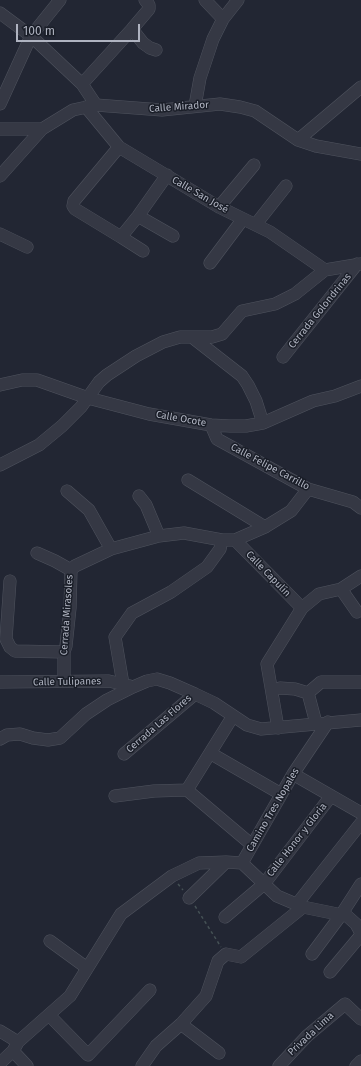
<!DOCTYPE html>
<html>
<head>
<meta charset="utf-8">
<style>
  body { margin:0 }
  #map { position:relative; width:361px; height:1066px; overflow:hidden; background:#222633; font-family:"Fira Sans",sans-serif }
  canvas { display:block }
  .scale { position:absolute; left:16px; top:24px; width:124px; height:18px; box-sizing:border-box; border:2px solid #afb3c0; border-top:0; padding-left:5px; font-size:12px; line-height:14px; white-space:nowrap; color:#afb3c0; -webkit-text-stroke:3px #1a1e28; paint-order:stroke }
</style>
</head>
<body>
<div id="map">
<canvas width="361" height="1066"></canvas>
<div class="scale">100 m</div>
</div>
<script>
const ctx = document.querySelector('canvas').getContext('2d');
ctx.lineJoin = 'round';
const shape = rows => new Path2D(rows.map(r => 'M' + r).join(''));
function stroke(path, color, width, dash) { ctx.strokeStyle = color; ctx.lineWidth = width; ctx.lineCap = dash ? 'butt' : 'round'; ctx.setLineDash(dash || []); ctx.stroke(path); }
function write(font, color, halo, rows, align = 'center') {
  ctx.font = font + ' "Fira Sans",sans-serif'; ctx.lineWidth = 3; ctx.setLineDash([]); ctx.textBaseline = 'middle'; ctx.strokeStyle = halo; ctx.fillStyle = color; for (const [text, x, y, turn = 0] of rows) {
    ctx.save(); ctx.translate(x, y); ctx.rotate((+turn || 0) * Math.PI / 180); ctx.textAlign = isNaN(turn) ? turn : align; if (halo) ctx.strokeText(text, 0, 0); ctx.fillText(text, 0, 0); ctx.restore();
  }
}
const minor = shape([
  [205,0,223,19],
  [0,13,31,36,82,84,96,105],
  [132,29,143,43,150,48,156,50],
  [82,84,132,29,149,9,149,5,145,0],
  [0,104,31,36,60,0],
  [195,106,200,78,213,39,223,19,238,0],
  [86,107,119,147,219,207,270,232,325,270],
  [0,129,42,129],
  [298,140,361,87],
  [119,147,74,201,73,206,75,209,121,237,138,216,167,175],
  [0,176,42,129,73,110,96,105,162,110,220,104,240,107,255,111,298,140,316,146,361,154],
  [219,207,254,165],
  [138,216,173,236],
  [256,224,286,186],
  [0,234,27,247],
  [121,237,143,251],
  [210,263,243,219],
  [192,337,242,376,248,385,256,401,263,423],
  [283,357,357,264],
  [0,385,22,380,37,380,88,398,149,414,211,425,230,426,246,426,263,423,313,401,335,396,361,386],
  [211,425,217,439,308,489,353,502,361,508],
  [0,465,39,445,62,426,81,407,99,382,107,375,136,356,163,342,180,337,212,337,222,334,242,311,275,304,295,294,325,270,361,264],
  [188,480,265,527],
  [67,491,89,510,111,549],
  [139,496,146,505,159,536],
  [235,540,302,608],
  [37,553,55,561,71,570],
  [10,581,6,639,10,647,15,651,64,652],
  [341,589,357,612],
  [64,681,64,652,66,646,70,608,71,570,75,566,111,549,159,536,184,533,222,540,235,540,265,527,291,511,308,489],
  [0,682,109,681,130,686],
  [123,684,115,637,132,613,171,592,207,567,220,549,222,540],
  [272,690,280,688,295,689,308,693,316,723],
  [308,693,321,682,361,682],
  [278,728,267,664,302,608,319,594,341,589,361,576],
  [0,739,7,735,20,734,33,738,48,740,60,738,86,714,107,700,133,687,147,681,157,679,170,683,195,694,214,703,247,725,261,729,361,720],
  [210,753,281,794],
  [124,754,195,694],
  [293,774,361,813],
  [187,790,233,716],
  [187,790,252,845],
  [115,796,154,791,187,790],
  [242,863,277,896,303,907,347,916,356,924,361,933],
  [189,898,226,862],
  [297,904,361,823],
  [225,917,264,884,331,796],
  [50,941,87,968],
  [312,954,341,915,361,884],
  [330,972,361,935],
  [49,1015,88,1055,150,990],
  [181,1024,219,1053],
  [0,1031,18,1042],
  [13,1051,27,1066],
  [0,1063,13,1051,18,1042,70,996,121,914,172,876,199,863,226,862,242,863,293,774,328,722],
  [142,1066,156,1046,181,1024,206,996,218,961,226,954,241,957,303,907],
  [279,1066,307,1036,345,1004,361,1019],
  [356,1066,361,1061]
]);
stroke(minor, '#4f535e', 13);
stroke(shape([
  [178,884,183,890],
  [195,906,221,947]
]), '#455155', 1.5, [3, 3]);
stroke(minor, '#353844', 12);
write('10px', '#afb3c0', '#1a1e28', [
  ["Calle Mirador",179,107,-4],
  ["Calle San José",200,195,30],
  ["Cerrada Golondrinas",320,311,-51],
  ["Calle Ocote",181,419,10],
  ["Calle Felipe Carrillo",270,467,28],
  ["Calle Capulín",268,574,46],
  ["Cerrada Mirasoles",67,615,-86],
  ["Calle Tulipanes",67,682,-1],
  ["Cerrada Las Flores",159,724,-41],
  ["Camino Tres Nopales",273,810,-60],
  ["Calle Honor y Gloria",297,840,-52],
  ["Privada Lima",311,1034,-43]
]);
</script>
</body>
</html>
